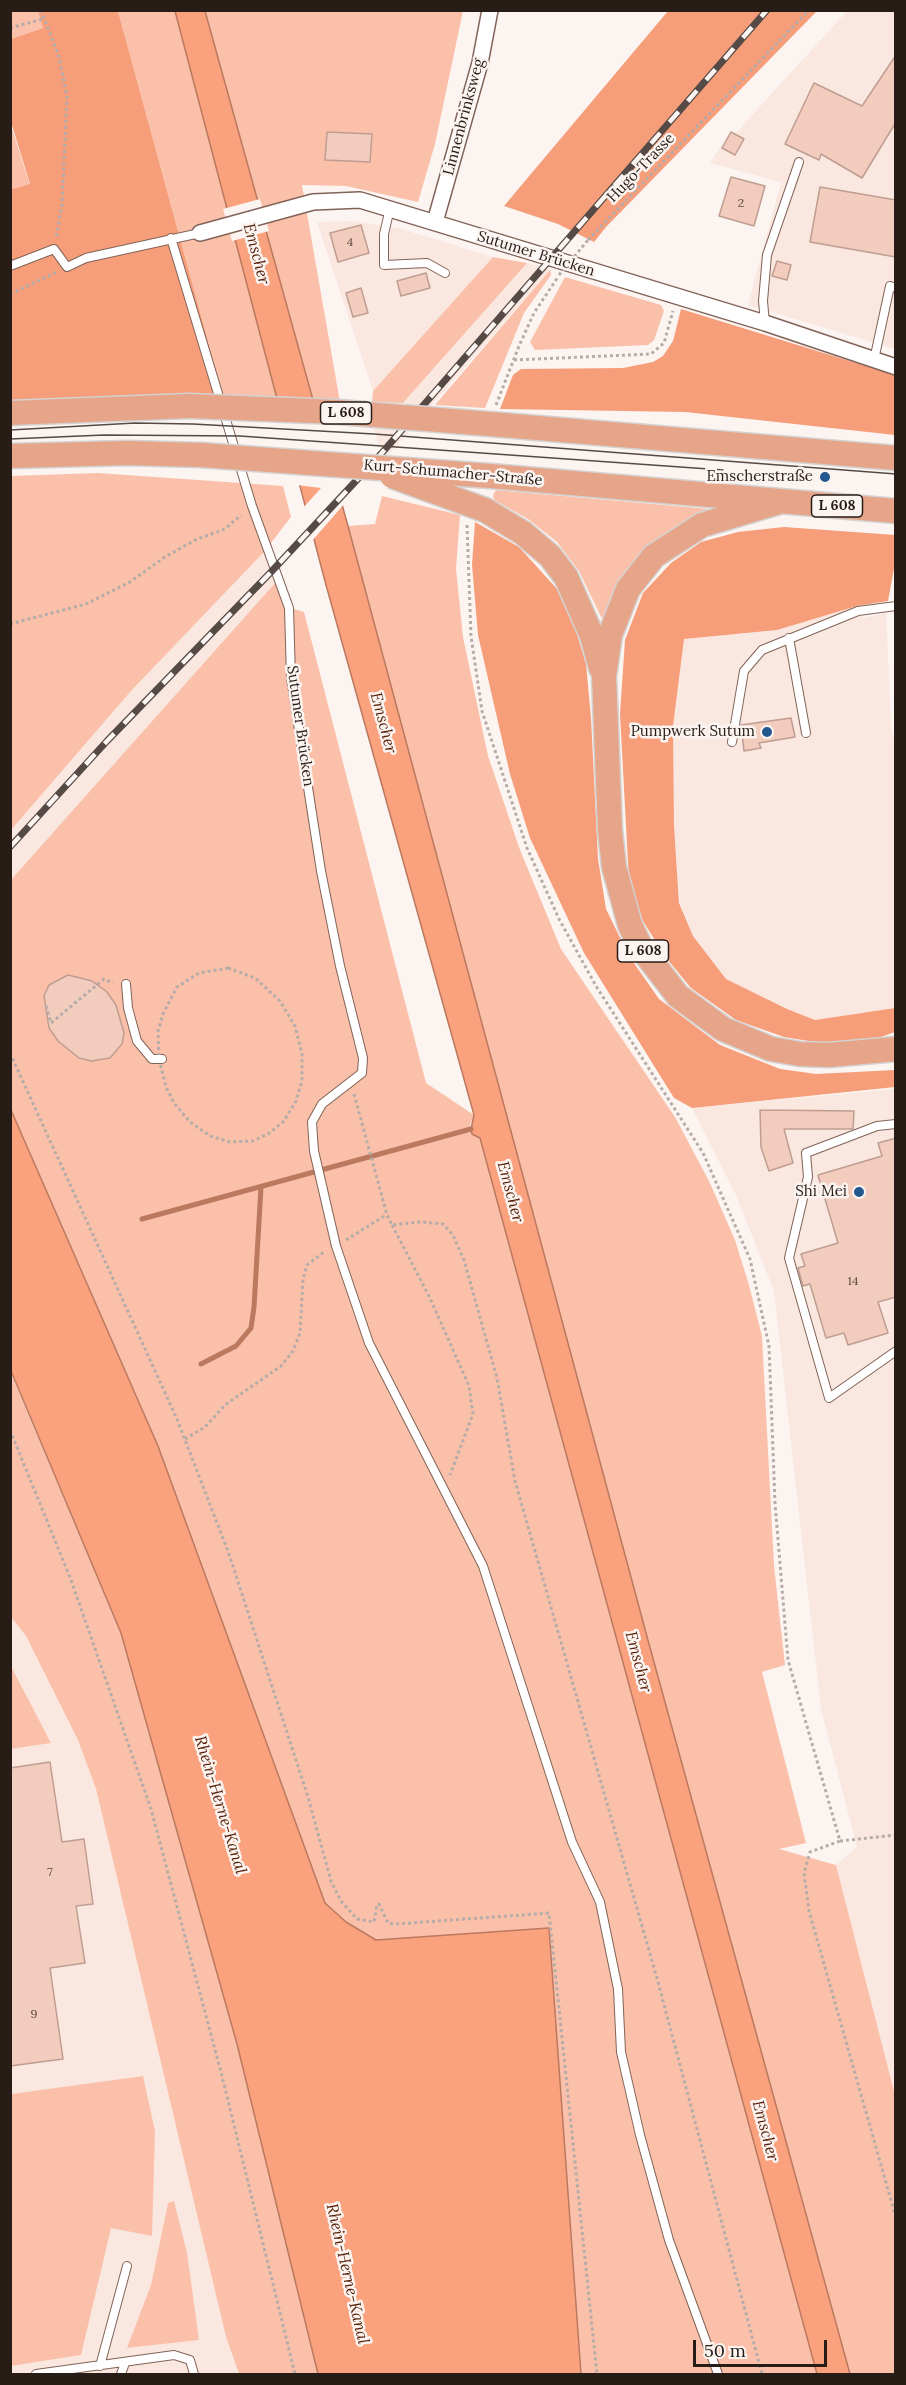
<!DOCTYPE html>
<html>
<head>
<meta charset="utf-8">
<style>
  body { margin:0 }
  #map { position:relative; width:906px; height:2385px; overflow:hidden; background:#fbf4f1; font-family:Lora,serif }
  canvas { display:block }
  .frame { position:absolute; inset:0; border:12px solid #281c17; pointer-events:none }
  .scale { position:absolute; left:693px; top:2340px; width:134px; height:27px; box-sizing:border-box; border:3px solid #281c17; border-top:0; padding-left:8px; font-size:18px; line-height:21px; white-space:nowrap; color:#281c17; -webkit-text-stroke:4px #fbf4f1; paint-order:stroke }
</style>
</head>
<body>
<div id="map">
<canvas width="906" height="2385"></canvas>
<div class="frame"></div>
<div class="scale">50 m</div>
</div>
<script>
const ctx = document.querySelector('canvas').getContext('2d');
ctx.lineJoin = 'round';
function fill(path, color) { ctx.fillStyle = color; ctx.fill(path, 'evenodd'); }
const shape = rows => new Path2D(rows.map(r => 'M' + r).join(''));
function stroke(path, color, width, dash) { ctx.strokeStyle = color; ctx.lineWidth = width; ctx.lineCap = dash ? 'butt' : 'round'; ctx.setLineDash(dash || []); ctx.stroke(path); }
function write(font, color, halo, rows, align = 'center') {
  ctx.font = font + ' Lora,serif'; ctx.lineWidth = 5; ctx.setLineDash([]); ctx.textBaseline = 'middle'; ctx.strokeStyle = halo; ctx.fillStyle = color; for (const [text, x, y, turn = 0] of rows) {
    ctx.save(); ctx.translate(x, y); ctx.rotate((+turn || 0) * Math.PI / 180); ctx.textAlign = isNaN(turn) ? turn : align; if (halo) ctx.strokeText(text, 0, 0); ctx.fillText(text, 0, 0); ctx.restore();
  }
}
fill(shape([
  [847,11,895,11,895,349,748,305,781,182,710,163,731,131,735,134],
  [353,221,398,228,493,257,373,391,317,222],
  [527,263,550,270,383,461,374,429,403,403],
  [264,552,275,583,11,881,11,830,131,691],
  [857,606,863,618,886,613,891,726,896,749,895,1008,815,1020,787,1009,726,979,693,936,680,903,674,826,673,726,684,639,777,630],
  [895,1089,895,2095,836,1865,857,1847,821,1709,774,1291,736,1195,692,1108],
  [11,1617,26,1636,78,1740,96,1789,226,2337,239,2374,11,2374,11,2366,81,2355,142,2076,11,2094,10,1749,51,1743,11,1666],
  [174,2201,199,2340,128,2348,151,2285,168,2203]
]), '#f9e7e0');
fill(shape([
  [11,11,38,11,43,28,11,39],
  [118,11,463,11,435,144,418,202,346,186,302,185,340,402,223,396],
  [10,122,30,185,11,190,10,190],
  [493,257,527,263,403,403,372,402,373,391],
  [550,270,551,275,524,313,485,408,435,405],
  [565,277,661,305,664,311,654,340,648,345,535,350,530,342],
  [98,473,283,486,291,517,264,552,131,691,11,830,11,476],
  [496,490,709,509,709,511,686,521,654,542,632,564,613,595,603,621,579,571,557,542,528,519,494,500,493,495],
  [382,496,460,515,456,569,463,637,488,756,520,850,561,949,675,1117,709,1181,735,1240,749,1285,762,1336,774,1566,785,1665,762,1672,806,1843,779,1849,836,1865,895,2095,895,2374,850,2374,649,1644,348,526,375,524],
  [275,583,284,606,304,612,426,1083,474,1115,470,1125,473,1134,480,1138,817,2374,581,2374,549,1929,376,1940,346,1922,325,1903,158,1446,11,1110,10,881],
  [10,1371,121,1633,237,2044,318,2374,239,2374,226,2337,96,1789,78,1740,26,1636,11,1617],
  [10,1666,12,1668,51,1743,11,1749],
  [143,2076,155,2131,152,2236,111,2228,81,2355,11,2366,11,2094],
  [174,2201,187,2253,199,2340,127,2348,151,2285,168,2203]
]), '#fbc0a9');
fill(shape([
  [38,11,118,11,223,396,101,397,11,402,10,190,30,184,11,122,11,39,43,28],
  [668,11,817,11,606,227,594,242,558,224,504,206],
  [681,309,895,375,895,435,685,412,500,409,513,375,521,369,623,368,653,362,663,356,673,341],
  [475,522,519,547,557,589,575,628,586,664,591,718,598,859,606,909,629,956,659,999,720,1045,780,1069,816,1074,895,1070,895,1087,692,1108,674,1098,584,953,530,838,510,774,478,635,472,565],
  [784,527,895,535,895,563,888,601,857,606,777,630,684,639,673,726,674,826,679,903,693,936,726,979,787,1009,815,1020,895,1008,895,1032,878,1038,827,1044,784,1037,736,1020,691,988,664,955,643,921,629,881,620,714,625,640,643,593,671,563,701,542,738,532]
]), '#f69d7a');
const water = shape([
  [175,11,205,11,348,526,649,1644,850,2374,817,2374,480,1138,472,1134,471,1129,474,1115,326,585,175,11],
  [11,1110,158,1446,325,1903,346,1922,376,1940,549,1928,581,2374,318,2374,237,2044,121,1633,11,1371,11,1110]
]);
fill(water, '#faa17e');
stroke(water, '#bb795f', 1.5);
fill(shape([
  [260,199,269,231,232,241,223,209],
  [273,396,316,399,345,503,312,541,303,508,321,488,297,485]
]), '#fbf4f1');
stroke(shape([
  [142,1219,471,1129],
  [201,1364,236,1346,251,1328,254,1307,261,1187]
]), '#bb795f', 5);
const building = shape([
  [896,55,896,122,862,178,821,154,819,160,785,144,814,83,862,106,896,55],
  [327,132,372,134,370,162,325,160,327,132],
  [731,132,744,139,735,155,722,148,731,132],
  [731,177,765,186,754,226,719,216,731,177],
  [820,187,896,200,896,257,810,242,820,187],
  [361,225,369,253,338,262,330,233,361,225],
  [777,261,791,265,787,280,772,276,777,261],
  [426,273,430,288,401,296,397,281,426,273],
  [361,288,368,313,353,317,346,293,361,288],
  [791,718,795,737,759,743,761,748,744,751,741,725,791,718],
  [68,975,92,981,107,992,116,1005,124,1033,122,1044,110,1058,91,1061,79,1058,58,1041,49,1028,44,996,49,985,68,975],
  [760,1110,854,1111,853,1129,784,1129,793,1163,769,1171,761,1147,760,1110],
  [896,1138,896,1297,878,1302,888,1333,848,1345,844,1333,826,1338,810,1284,803,1286,798,1268,805,1266,801,1254,838,1243,818,1175,882,1156,878,1143,896,1138],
  [50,1762,62,1842,84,1839,93,1904,76,1906,85,1963,50,1968,63,2059,10,2066,10,1768,50,1762]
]);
fill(building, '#f2cdbe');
stroke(building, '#bf9d90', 1.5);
const service = shape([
  [390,208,384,234,384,265,427,263,445,273],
  [171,238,252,506,289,608,291,678,321,871,340,966,363,1058,362,1073,322,1104,312,1122,314,1151,336,1246,369,1343,483,1566,572,1842,600,1902,618,1989,621,2052,640,2135,669,2240,718,2374],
  [10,266,54,249,67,267,86,258,200,233],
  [765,323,763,301,767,255,799,162],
  [874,360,890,286,896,288],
  [789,638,806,733],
  [732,742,744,671,762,650,858,611,896,606],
  [126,984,128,1008,137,1041,152,1059,162,1059],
  [896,1124,877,1126,806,1153,808,1177,789,1258,829,1398,896,1351],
  [100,2366,127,2266],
  [36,2374,174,2355,190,2360,194,2374],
  [121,2374,125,2363]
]);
const minor = shape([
  [435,222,480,63,490,10],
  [200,233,313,202,360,200,765,323,896,367]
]);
const primary = shape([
  [10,413,189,406],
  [502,425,896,458],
  [10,456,128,453,201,455],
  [490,476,896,511],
  [779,502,702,525,654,556,628,589,610,635,604,676,610,830,614,867,630,925,641,948,678,996,723,1029,771,1049,800,1054,829,1055,896,1049],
  [485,510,523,533,550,556,566,577,592,636,601,668]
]);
stroke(service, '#826357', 10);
stroke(minor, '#826357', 18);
stroke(primary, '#d4d2d1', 27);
stroke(shape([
  [41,10,59,57,67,97,62,204,56,238],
  [10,28,43,19],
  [588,240,809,10],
  [10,294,57,272],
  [514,360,651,354,664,343,673,311],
  [496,405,519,346,534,313,558,277],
  [467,525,471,636,482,711,527,848,559,919,596,986,703,1153,750,1259,769,1346,775,1503,788,1660,840,1841,810,1852,804,1873,809,1911,896,2218],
  [10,624,86,604,130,582,165,557,195,540,225,529,241,515],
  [228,968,255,978,280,1001,295,1026,302,1054,302,1081,296,1101,284,1121,268,1134,253,1141,230,1142,210,1136,190,1122,174,1103,166,1087,159,1059,158,1031,163,1014,177,987,199,973,228,968],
  [46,1006,51,1023,104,979,113,983],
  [10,1053,177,1419,229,1554,308,1797,331,1881,341,1901,357,1919,374,1922,377,1905,379,1904,388,1923,396,1924,549,1913,597,2374],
  [354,1094,387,1215,392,1225,419,1222,443,1224,453,1235,464,1260,497,1378,515,1481,658,1982,762,2374],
  [392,1225,430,1298,469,1386,473,1414,450,1475],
  [346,1240,386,1215],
  [10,1430,71,1580,151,1809,222,2076,295,2374],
  [185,1439,205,1427,225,1405,281,1366,293,1351,300,1333,303,1279,307,1265,324,1252],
  [840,1841,896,1835]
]), '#b5aca9', 3, [3, 3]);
stroke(service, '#fff', 8);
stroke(minor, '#fff', 15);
stroke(primary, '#e6a488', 24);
stroke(shape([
  [10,430,135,423,193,424,374,434,896,474],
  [10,439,104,435,240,436,723,470]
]), '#554a46', 1.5);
const rail = shape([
  [10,847,107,741,271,572,381,454,767,10]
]);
stroke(rail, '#554a46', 7);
stroke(rail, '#fbf4f1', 4.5, [14]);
const primaryBridge = shape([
  [189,406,338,412,502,425],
  [201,455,490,476],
  [392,476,485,510]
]);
stroke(primaryBridge, '#d4d2d1', 27, []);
stroke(shape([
  [559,275,588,240]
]), '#b5aca9', 3, [3, 3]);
stroke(primaryBridge, '#e6a488', 24);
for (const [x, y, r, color] of [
  [825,477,6,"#225790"],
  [767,732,6,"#225790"],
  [859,1192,6,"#225790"]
]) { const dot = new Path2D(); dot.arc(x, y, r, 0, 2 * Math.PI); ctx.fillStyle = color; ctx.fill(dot); stroke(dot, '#fbf4f1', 2); }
write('12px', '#5a4841', null, [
  ["2",741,204],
  ["4",350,243],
  ["14",853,1282],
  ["7",50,1873],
  ["9",34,2015]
]);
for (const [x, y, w] of [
  [346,413,51],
  [837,506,51],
  [643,951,51]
]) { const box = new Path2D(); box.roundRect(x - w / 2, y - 11, w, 22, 4.5); ctx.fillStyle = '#fbf4f1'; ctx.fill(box); stroke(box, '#281c17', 1.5); }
write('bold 14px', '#281c17', null, [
  ["L 608",346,413],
  ["L 608",837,506],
  ["L 608",643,951]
]);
write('15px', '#281c17', '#fbf4f1', [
  ["Linnenbrinksweg",464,117,-75],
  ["Hugo-Trasse",641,168,-46],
  ["Sutumer Brücken",536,254,17],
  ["Kurt-Schumacher-Straße",453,473,5],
  ["Sutumer Brücken",300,726,82]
]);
write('15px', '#281c17', '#fbf4f1', [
  ["Emscherstraße",813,477],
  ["Pumpwerk Sutum",755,732],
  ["Shi Mei",847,1192]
], 'right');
write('italic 16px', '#561f06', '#fbf4f1', [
  ["Emscher",256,254,75],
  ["Emscher",383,723,75],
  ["Emscher",510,1192,75],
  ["Emscher",638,1662,75],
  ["Rhein-Herne-Kanal",220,1805,73],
  ["Emscher",765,2131,75],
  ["Rhein-Herne-Kanal",347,2274,77]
]);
</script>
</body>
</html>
